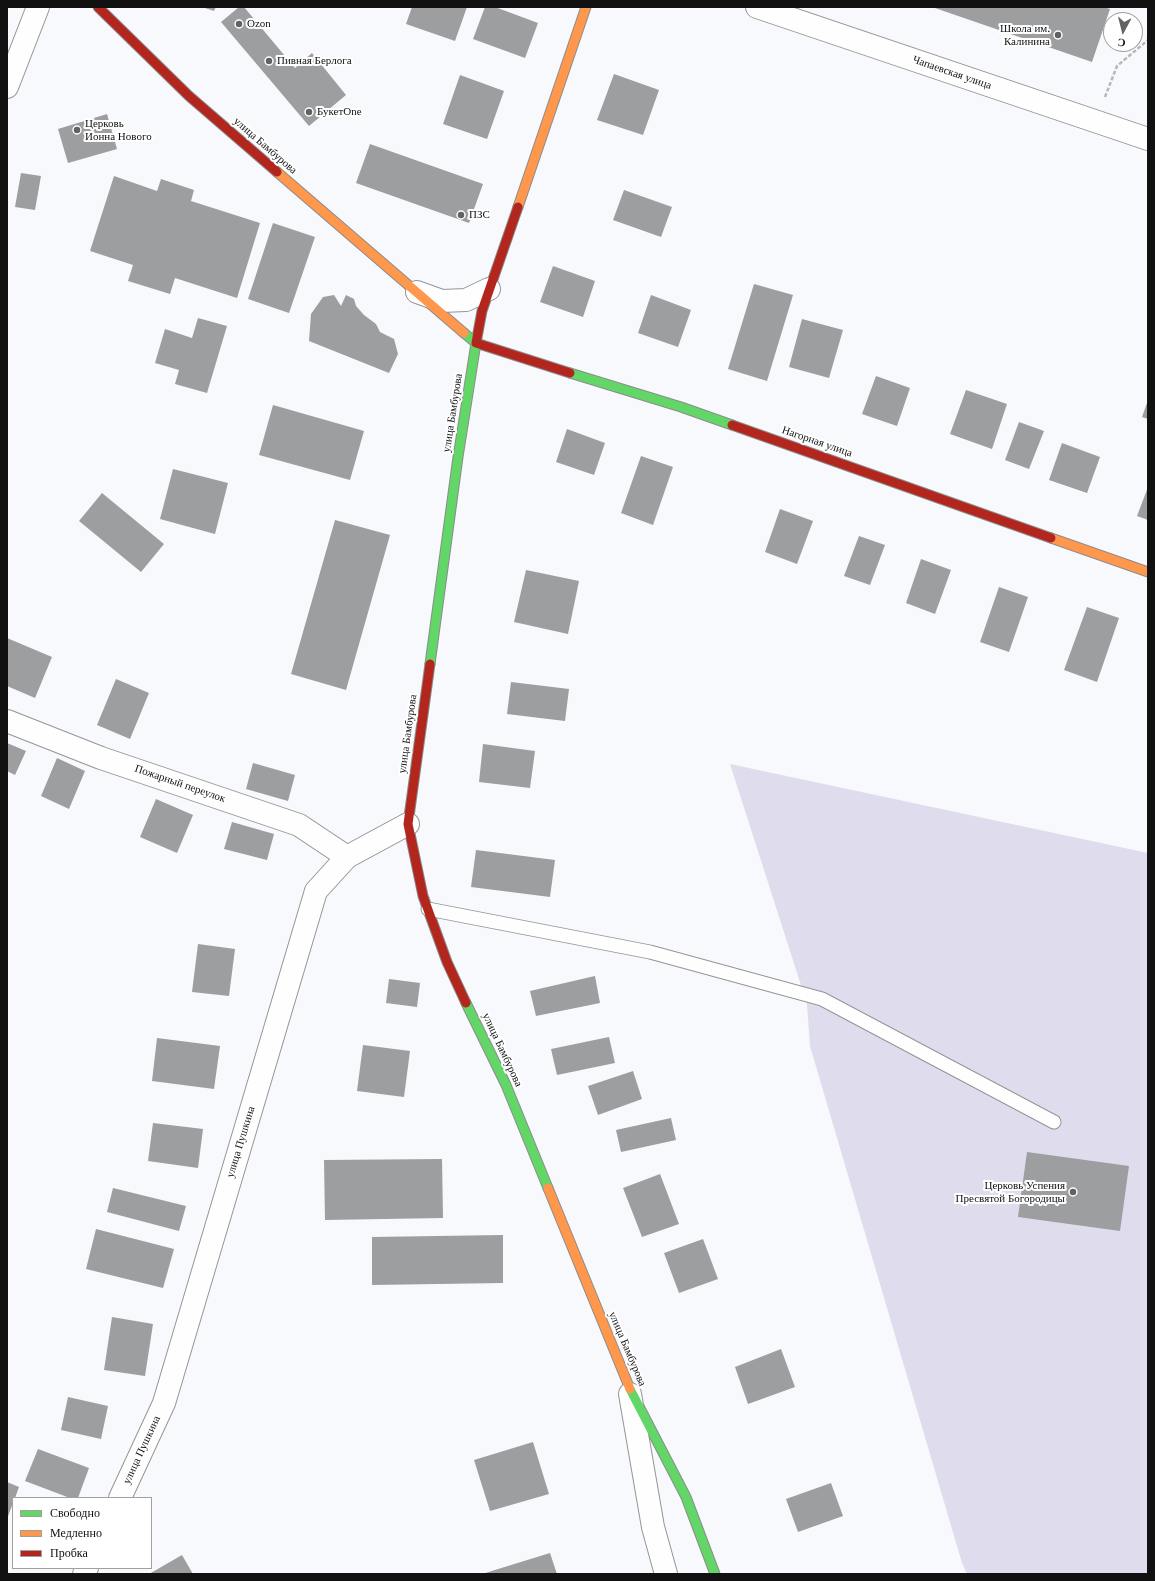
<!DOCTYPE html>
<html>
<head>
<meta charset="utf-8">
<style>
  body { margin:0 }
  #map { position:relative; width:1155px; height:1581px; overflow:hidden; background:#f7f9fc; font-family:Georgia,serif }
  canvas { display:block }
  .frame { position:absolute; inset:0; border:8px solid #111; pointer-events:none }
  .legend { position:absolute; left:12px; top:1497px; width:140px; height:72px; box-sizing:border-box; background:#fff; border:1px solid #a0a0a0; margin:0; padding:5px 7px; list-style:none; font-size:12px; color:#111 }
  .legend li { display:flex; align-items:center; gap:8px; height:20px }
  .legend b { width:20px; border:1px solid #a0a0a0 }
  .north { position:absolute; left:1103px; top:12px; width:40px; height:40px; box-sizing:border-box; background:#fff; border:1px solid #a0a0a0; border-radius:50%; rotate:187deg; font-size:11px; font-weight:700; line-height:16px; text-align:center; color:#111 }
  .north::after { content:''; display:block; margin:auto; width:14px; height:18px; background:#626263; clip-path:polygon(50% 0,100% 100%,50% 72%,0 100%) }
</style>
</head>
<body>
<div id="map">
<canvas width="1155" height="1581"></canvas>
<div class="frame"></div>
<ul class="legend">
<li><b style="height:5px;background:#63d668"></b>Свободно</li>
<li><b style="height:5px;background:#ff974d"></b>Медленно</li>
<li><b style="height:5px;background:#b3261e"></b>Пробка</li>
</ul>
<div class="north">С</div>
</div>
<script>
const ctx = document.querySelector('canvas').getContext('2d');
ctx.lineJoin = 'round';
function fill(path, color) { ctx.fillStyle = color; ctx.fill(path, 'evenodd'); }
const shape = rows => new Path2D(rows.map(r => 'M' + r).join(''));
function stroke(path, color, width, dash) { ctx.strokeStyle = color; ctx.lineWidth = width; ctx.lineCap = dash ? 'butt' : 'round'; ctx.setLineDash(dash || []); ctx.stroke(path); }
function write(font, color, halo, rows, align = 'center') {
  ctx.font = font + ' Georgia,serif'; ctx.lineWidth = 4; ctx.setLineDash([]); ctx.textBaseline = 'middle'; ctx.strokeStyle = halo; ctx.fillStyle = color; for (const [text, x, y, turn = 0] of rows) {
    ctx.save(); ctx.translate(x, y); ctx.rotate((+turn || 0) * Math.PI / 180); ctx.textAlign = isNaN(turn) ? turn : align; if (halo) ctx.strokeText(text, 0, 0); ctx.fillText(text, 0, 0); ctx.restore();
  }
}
fill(shape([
  [730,764,1148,853,1148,1574,967,1574,962,1563,810,1046,807,1004]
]), '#dfdced');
fill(shape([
  [202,7,216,7,214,11],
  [239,7,244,7,295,68,312,53,346,95,309,126,221,22],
  [412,7,467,7,455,41,406,24],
  [485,7,495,7,538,23,525,58,473,39],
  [932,7,1104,7,1110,9,1092,62],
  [614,74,659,90,643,135,597,120],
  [460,75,504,91,487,139,443,124],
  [107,114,117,149,68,163,58,129],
  [370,144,483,184,469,223,356,183],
  [21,173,41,176,35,210,15,207],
  [114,176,157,191,161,179,194,190,191,201,260,223,237,298,175,278,170,294,128,281,133,265,90,251],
  [624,190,672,207,661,237,613,220],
  [273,223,315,237,289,313,248,299],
  [553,266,595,281,583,317,540,302],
  [754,284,793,295,767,381,728,369],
  [334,295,341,306,346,295,354,299,356,306,364,315,376,324,380,332,394,339,398,354,389,373,309,341,311,314,323,297],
  [651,295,691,310,678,347,638,333],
  [198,318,227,326,207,393,175,384,179,370,155,363,165,329,192,338],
  [802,319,843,330,829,378,789,367],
  [876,376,910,388,897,426,862,414],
  [966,390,1007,404,992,449,950,434],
  [1148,400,1148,419,1142,417],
  [273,405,364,431,350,480,259,455],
  [1019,422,1044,431,1029,469,1005,460],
  [567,429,605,443,594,475,556,462],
  [1062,443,1100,457,1087,493,1049,480],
  [641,456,673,467,653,525,621,513],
  [173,469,228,483,215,534,160,519],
  [1148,487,1148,520,1137,516],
  [102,493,164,544,141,572,79,521],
  [780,509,813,521,797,564,765,552],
  [335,520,390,535,346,690,291,674],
  [859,536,885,545,870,585,844,576],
  [921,559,951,570,935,614,906,603],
  [526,570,579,581,568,634,514,622],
  [999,587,1028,597,1009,652,980,642],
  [1087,607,1119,618,1097,682,1064,670],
  [7,638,52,657,35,698,7,686],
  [116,679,149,693,130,739,97,725],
  [511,682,569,689,565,721,507,714],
  [7,743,26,751,15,775,7,771],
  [483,744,535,751,530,788,479,782],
  [57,758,85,771,69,809,41,796],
  [253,763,295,775,288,801,246,789],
  [156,799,193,815,177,853,140,837],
  [232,822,274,834,267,860,224,849],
  [476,850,555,860,550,897,471,887],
  [198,944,235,949,229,996,192,992],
  [595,976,600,1003,536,1016,530,991],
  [389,979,420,983,417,1007,386,1003],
  [609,1037,615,1063,557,1075,551,1049],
  [157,1038,220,1046,214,1089,152,1081],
  [363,1045,410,1051,404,1097,357,1091],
  [633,1071,642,1099,598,1115,588,1086],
  [671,1118,676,1140,621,1152,616,1130],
  [153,1123,203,1129,198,1168,148,1161],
  [1027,1152,1129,1166,1120,1231,1018,1217],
  [442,1159,443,1218,325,1220,324,1160],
  [660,1174,679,1224,642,1237,623,1188],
  [113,1188,186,1206,179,1231,107,1212],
  [96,1229,174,1249,163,1288,86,1269],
  [503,1235,503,1283,372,1285,372,1237],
  [703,1239,718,1279,679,1293,664,1253],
  [112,1317,153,1324,145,1376,104,1370],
  [781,1349,795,1387,748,1404,735,1367],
  [68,1397,108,1406,101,1439,61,1430],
  [533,1442,549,1494,490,1511,474,1460],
  [38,1449,89,1468,78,1498,70,1498,25,1481],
  [7,1482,19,1487,15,1498,13,1498,13,1503,7,1519],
  [831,1483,843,1516,798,1532,786,1499],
  [550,1553,557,1574,482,1574],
  [182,1555,193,1574,149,1574]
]), '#9c9ea0');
const lane = shape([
  [428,909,650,952,822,999,1054,1122]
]);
const street = shape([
  [757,7,1148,139],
  [7,87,38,7],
  [417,292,442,301,466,300,489,289],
  [7,721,101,758,299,825,347,857],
  [630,1394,653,1527,666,1574],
  [120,1498,164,1403,316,891,347,857,408,824],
  [84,1574,87,1568]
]);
const fast = shape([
  [570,373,681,407,732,425],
  [430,664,458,457,476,343,464,333],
  [466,1003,506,1085,548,1188],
  [630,1389,686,1497,715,1574]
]);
const slow = shape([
  [277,172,464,333],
  [518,207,586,7],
  [1051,538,1148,572],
  [548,1188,630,1389]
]);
const jam = shape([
  [98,7,189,96,277,172],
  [518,207,482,311,476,343,570,373],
  [732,425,1051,538],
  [430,664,408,824,423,896,447,962,466,1003]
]);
stroke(lane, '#959597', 15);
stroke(street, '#959597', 24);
stroke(fast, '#8b8c8d', 11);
stroke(slow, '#8b8c8d', 11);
stroke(jam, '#8b8c8d', 11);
stroke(shape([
  [1105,97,1117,66,1148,40]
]), '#b8b8b9', 2.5, [4, 2]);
stroke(lane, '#fefeff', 13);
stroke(street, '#fefeff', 22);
stroke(fast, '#63d668', 9);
stroke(slow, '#ff974d', 9);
stroke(jam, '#b3261e', 9);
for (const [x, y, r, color] of [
  [239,24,4,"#626263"],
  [1058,35,4,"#626263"],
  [269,61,4,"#626263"],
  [309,112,4,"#626263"],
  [77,130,4,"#626263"],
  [461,215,4,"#626263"],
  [1073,1192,4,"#626263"]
]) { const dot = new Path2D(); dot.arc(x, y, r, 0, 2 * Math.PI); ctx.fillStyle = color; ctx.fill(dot); stroke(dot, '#fff', 1.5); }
write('11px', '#111', '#fff', [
  ["Ozon",247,24],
  ["Школа им.",1050,29,"right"],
  ["Калинина",1050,42,"right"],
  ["Пивная Берлога",277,61],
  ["БукетOne",317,112],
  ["Церковь",85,124],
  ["Ионна Нового",85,137],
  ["ПЗС",469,215],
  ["Церковь Успения",1065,1186,"right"],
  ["Пресвятой Богородицы",1065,1199,"right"]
], 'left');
write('11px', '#111', '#fff', [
  ["Чапаевская улица",952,73,19],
  ["улица Бамбурова",265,146,41],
  ["улица Бамбурова",453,413,-81],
  ["Нагорная улица",817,442,19],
  ["улица Бамбурова",408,734,-82],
  ["Пожарный переулок",180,784,19],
  ["улица Бамбурова",502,1050,65],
  ["улица Пушкина",241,1142,-73],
  ["улица Бамбурова",627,1349,67],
  ["улица Пушкина",142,1450,-65]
]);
</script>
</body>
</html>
